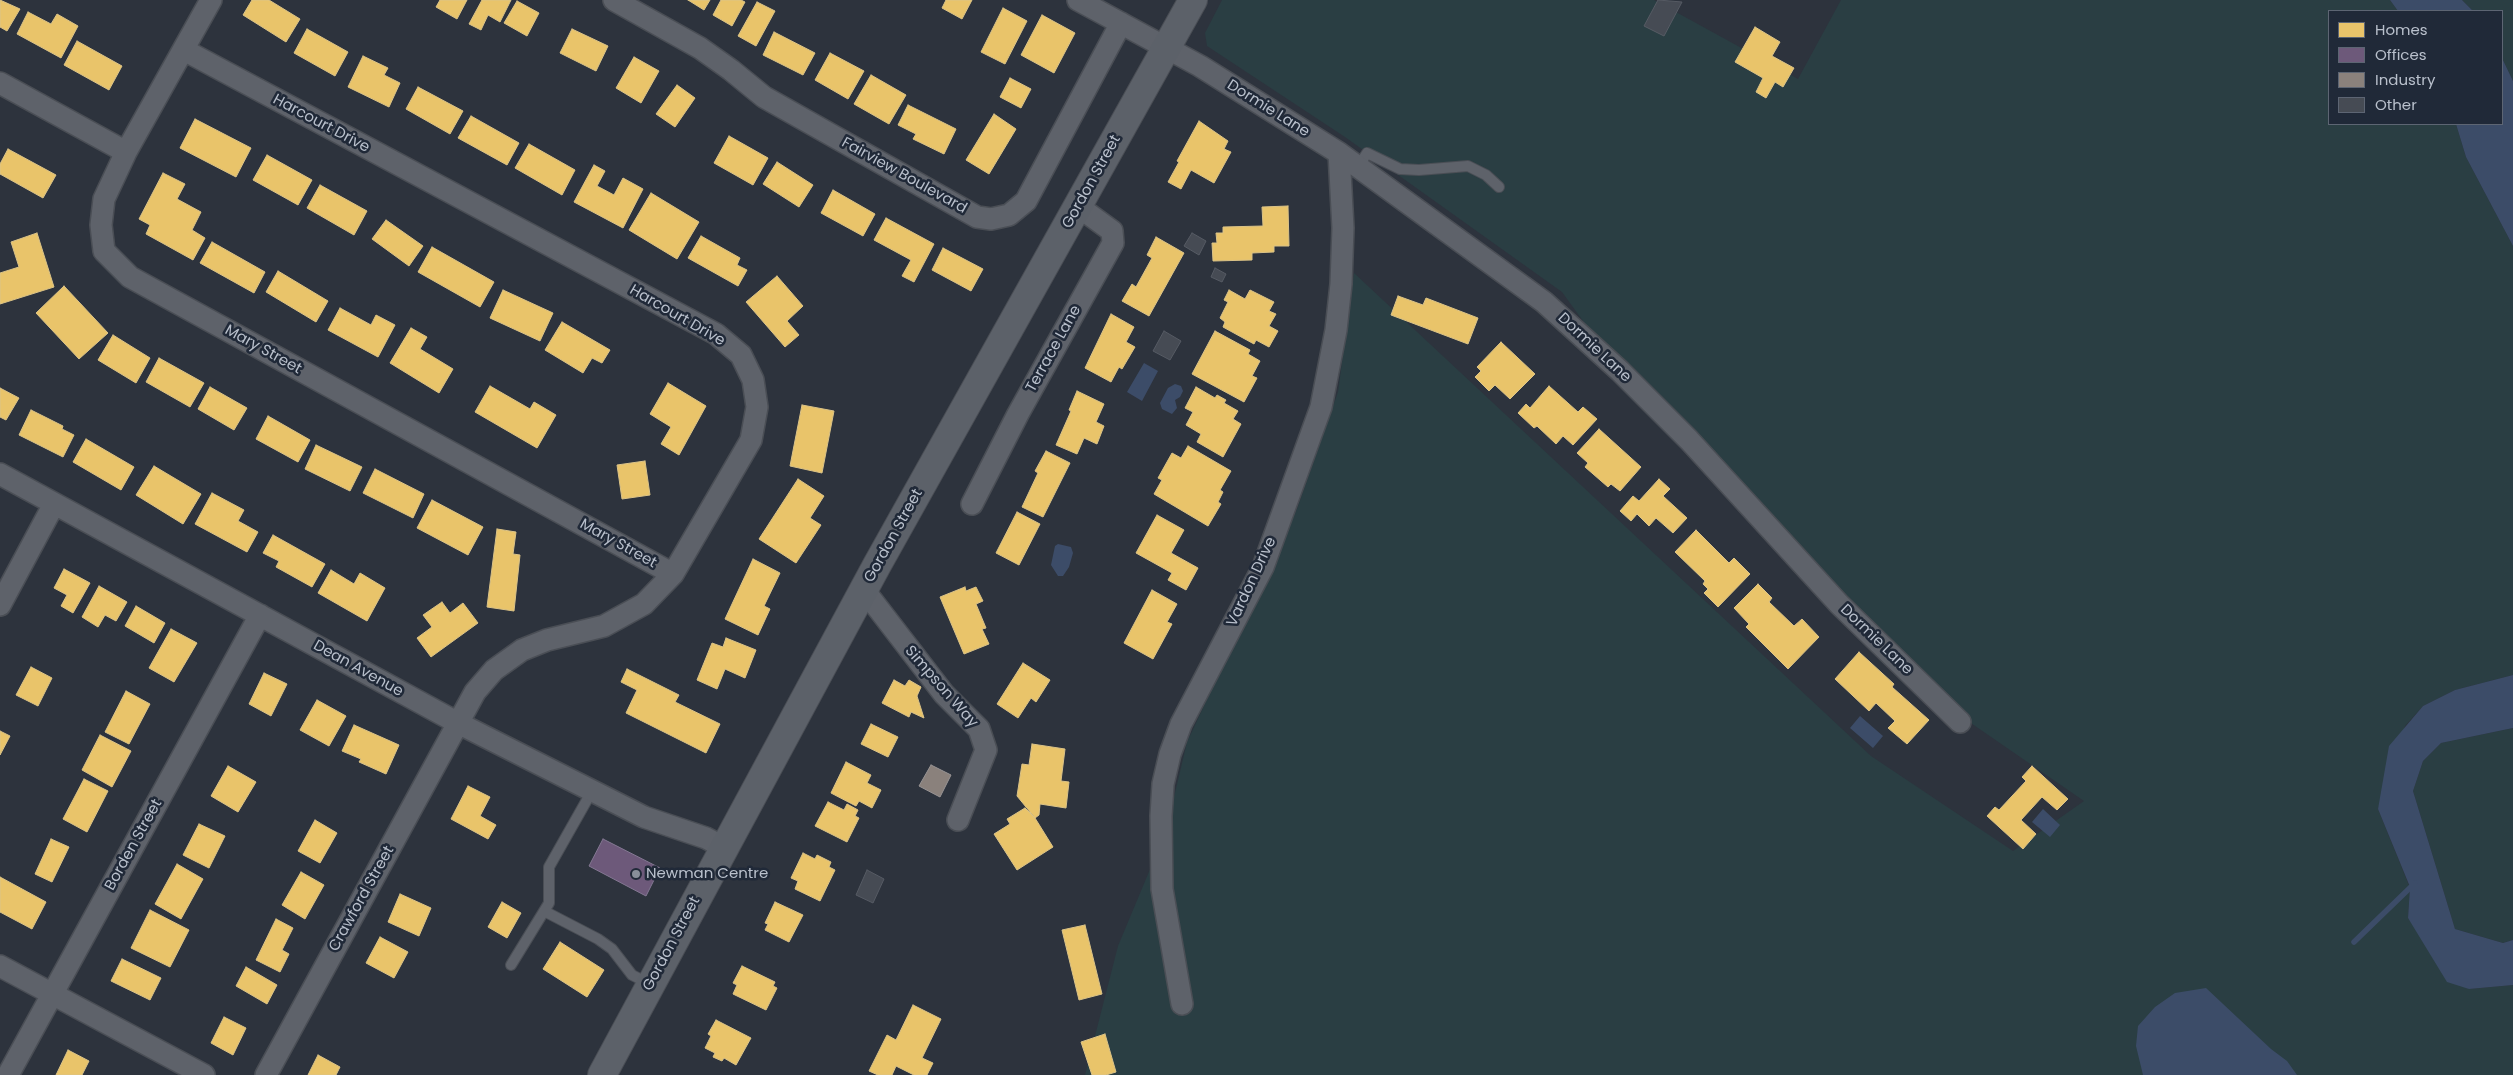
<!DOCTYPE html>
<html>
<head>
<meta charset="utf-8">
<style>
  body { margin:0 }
  #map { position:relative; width:2513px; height:1075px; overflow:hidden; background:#2d333d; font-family:Poppins,sans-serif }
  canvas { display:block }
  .legend { position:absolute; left:2328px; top:10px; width:175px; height:115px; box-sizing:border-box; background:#202938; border:1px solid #5d6573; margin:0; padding:6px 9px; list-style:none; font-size:15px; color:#b9c0cc }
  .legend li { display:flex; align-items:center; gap:10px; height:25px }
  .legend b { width:25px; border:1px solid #5d6573 }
</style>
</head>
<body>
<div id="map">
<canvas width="2513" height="1075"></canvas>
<ul class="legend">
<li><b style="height:14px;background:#e9c46a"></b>Homes</li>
<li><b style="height:14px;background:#6d597a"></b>Offices</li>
<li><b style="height:14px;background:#8a817c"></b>Industry</li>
<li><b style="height:14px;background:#464b54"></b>Other</li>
</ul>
</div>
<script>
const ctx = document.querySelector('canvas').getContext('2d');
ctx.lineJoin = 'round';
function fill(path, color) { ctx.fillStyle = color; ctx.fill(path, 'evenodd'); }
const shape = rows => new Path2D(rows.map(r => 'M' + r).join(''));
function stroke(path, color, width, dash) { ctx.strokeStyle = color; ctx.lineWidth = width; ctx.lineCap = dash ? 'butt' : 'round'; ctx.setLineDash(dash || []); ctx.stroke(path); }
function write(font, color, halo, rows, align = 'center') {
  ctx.font = font + ' Poppins,sans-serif'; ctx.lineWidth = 5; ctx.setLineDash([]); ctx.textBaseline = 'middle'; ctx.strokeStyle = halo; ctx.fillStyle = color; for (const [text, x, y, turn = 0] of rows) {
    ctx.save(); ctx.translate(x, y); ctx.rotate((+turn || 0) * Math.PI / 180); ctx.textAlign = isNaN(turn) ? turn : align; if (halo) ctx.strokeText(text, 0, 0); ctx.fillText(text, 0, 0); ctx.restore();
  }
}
fill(shape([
  [1222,0,1654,0,1798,79,1841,0,2390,0,2398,11,2329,11,2329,124,2456,124,2466,157,2513,246,2513,675,2455,690,2423,706,2405,726,2378,809,2410,888,2408,918,2469,989,2513,985,2513,1075,1085,1075,1118,946,1166,831,1187,742,1297,509,1338,392,1354,273,1871,756,2013,851,2084,801,1965,719,1620,372,1562,292,1345,137,1207,46,1205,33],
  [2462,0,2513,0,2513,81,2502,58,2502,11,2473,11],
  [2513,728,2513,940,2503,943,2455,929,2413,791,2423,761,2441,743]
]), '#2a3e43');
fill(shape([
  [2390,0,2462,0,2473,11,2398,11],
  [2502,58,2513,81,2513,246,2466,157,2456,124,2502,124],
  [1144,363,1158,371,1142,401,1127,392],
  [1175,384,1181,386,1183,391,1180,397,1175,400,1177,408,1172,414,1162,409,1160,403,1168,388],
  [1058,544,1071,547,1073,553,1069,567,1063,576,1058,576,1051,565,1055,546],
  [2513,675,2513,728,2441,743,2423,761,2413,791,2455,929,2503,943,2513,940,2513,985,2469,989,2447,982,2408,918,2410,887,2378,809,2389,746,2423,706,2455,690],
  [1860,716,1883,736,1873,748,1850,728],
  [2043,809,2060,825,2050,837,2032,822],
  [2206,988,2271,1049,2287,1061,2297,1075,2143,1075,2136,1046,2138,1026,2155,1007,2175,993]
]), '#3c4c68');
const homes = shape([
  [0,0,20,9,7,31,0,27,0,0],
  [252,0,269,0,300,19,286,42,243,15,252,0],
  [440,0,467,0,457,19,436,7,440,0],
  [482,0,511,0,500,22,488,15,481,30,469,24,482,0],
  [688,0,710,0,704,10,688,0],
  [721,0,741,0,745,2,732,26,713,15,721,0],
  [946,0,972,0,962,19,942,8,946,0],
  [517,1,539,13,527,36,504,23,517,1],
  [757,2,775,11,756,46,738,36,757,2],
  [1003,8,1027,21,1005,64,981,52,1003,8],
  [28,12,51,24,57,14,78,26,61,58,17,34,28,12],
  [1042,15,1075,33,1054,73,1021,55,1042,15],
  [1755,27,1780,42,1772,56,1794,68,1783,87,1775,82,1766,98,1756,92,1763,78,1735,62,1755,27],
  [307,29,348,52,335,76,294,53,307,29],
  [572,29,608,46,596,71,560,53,572,29],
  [774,32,815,53,803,75,763,55,774,32],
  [77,41,122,66,109,90,64,65,77,41],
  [830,53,864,71,848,99,815,80,830,53],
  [363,56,388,68,384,75,400,83,389,107,348,87,363,56],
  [634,57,659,71,641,103,616,88,634,57],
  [871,75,906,95,889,124,854,104,871,75],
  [1010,78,1031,89,1021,108,1000,97,1010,78],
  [677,85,695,98,675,127,656,114,677,85],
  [418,87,463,111,450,134,406,109,418,87],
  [908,105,956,129,944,154,913,139,916,134,898,125,908,105],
  [994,114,1016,129,989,174,966,160,994,114],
  [471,116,519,143,507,165,458,138,471,116],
  [195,119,251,148,236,177,180,148,195,119],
  [1199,121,1228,141,1224,149,1231,152,1214,183,1191,170,1181,189,1168,182,1179,162,1177,161,1199,121],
  [729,136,768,158,753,185,714,163,729,136],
  [529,144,575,170,562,195,515,168,529,144],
  [8,149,56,175,43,198,0,174,0,164,8,149],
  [267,155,312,180,298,205,253,180,267,155],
  [777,162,813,185,799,207,763,184,777,162],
  [594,165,605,171,597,186,614,195,623,178,643,189,623,228,574,202,594,165],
  [163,173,185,184,177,199,201,212,192,230,205,238,193,260,146,234,150,225,139,219,163,173],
  [320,185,367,211,354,235,307,208,320,185],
  [833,190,875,214,863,236,821,213,833,190],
  [651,193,699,222,677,259,629,230,651,193],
  [1288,206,1289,246,1274,246,1274,252,1252,253,1252,260,1213,261,1212,243,1217,243,1216,233,1223,233,1223,227,1263,226,1262,207,1288,206],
  [886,218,934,244,914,282,902,276,911,260,874,240,886,218],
  [386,220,423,246,409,266,372,239,386,220],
  [37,233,54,287,0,304,0,273,19,267,11,242,37,233],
  [701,236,740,258,737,265,747,270,738,286,688,258,701,236],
  [1156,237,1184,253,1149,316,1122,301,1132,284,1136,287,1152,258,1147,255,1156,237],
  [212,242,265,272,254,293,200,263,212,242],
  [432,247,494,282,480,307,418,272,432,247],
  [943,248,983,269,971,291,932,270,943,248],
  [278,271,328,301,316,322,266,292,278,271],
  [777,276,803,306,787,321,799,335,785,347,746,302,777,276],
  [64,286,108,333,79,359,36,313,64,286],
  [503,290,553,313,540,341,490,318,503,290],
  [1229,290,1245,299,1250,290,1274,302,1269,311,1276,314,1269,326,1278,331,1269,347,1256,340,1254,344,1223,327,1225,322,1220,318,1228,302,1224,300,1229,290],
  [1398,296,1423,305,1426,298,1478,318,1468,344,1391,315,1398,296],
  [340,308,371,325,376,315,395,325,378,357,328,330,340,308],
  [1111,314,1134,327,1126,342,1135,347,1122,369,1119,367,1111,382,1085,368,1111,314],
  [562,322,610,350,602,363,592,358,583,373,545,350,562,322],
  [411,328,427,337,420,349,453,369,439,393,390,363,411,328],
  [1215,331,1250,350,1248,354,1260,361,1252,376,1257,378,1244,402,1192,374,1215,331],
  [113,335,150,358,136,383,98,360,113,335],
  [1501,342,1535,374,1510,399,1495,385,1489,391,1475,377,1481,371,1477,367,1501,342],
  [159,358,204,383,190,407,146,382,159,358],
  [668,383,706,406,679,455,661,444,671,427,650,414,668,383],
  [490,386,530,409,534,402,556,415,537,448,475,412,490,386],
  [1549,386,1578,412,1583,407,1597,419,1573,445,1563,436,1556,444,1537,426,1534,428,1518,413,1526,404,1530,408,1549,386],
  [210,387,247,408,234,430,198,409,210,387],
  [1196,387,1215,398,1217,395,1226,400,1224,403,1238,411,1233,419,1241,424,1223,457,1197,442,1201,434,1186,425,1193,412,1185,408,1196,387],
  [0,388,19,398,6,420,0,417,0,388],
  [1077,391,1104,404,1096,422,1104,426,1097,444,1084,438,1077,454,1056,445,1071,411,1069,410,1077,391],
  [802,405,834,411,822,473,790,466,802,405],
  [31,410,63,426,62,429,74,435,63,457,19,435,31,410],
  [268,416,310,440,298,462,256,439,268,416],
  [1599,429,1641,467,1620,491,1611,484,1608,487,1585,467,1588,463,1577,453,1599,429],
  [86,439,134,467,121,490,73,462,86,439],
  [316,445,362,467,350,491,305,469,316,445],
  [1188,446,1231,471,1220,490,1223,492,1218,502,1221,504,1208,526,1154,494,1162,480,1158,478,1172,453,1181,458,1188,446],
  [1046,451,1070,463,1043,517,1022,507,1038,473,1035,471,1046,451],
  [645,461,650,495,622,499,617,465,645,461],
  [154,466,201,494,183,524,136,495,154,466],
  [375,469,424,494,413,518,363,493,375,469],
  [798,479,824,496,810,518,821,525,796,563,759,539,798,479],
  [1659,479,1670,489,1663,496,1687,518,1673,533,1656,518,1649,526,1637,514,1631,521,1620,511,1633,496,1639,501,1659,479],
  [212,493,244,510,238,521,258,532,247,552,195,524,212,493],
  [432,500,483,527,468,555,417,528,432,500],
  [1017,512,1040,524,1019,565,996,553,1017,512],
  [1157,515,1184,530,1171,553,1198,568,1186,590,1168,580,1172,573,1136,553,1157,515],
  [497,529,516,532,513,554,520,555,514,611,487,607,497,529],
  [1696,530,1729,563,1734,558,1750,574,1718,607,1704,593,1708,589,1703,584,1705,581,1675,552,1696,530],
  [273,535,325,564,312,587,276,567,279,561,263,553,273,535],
  [753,559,780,573,764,606,770,609,758,635,725,619,753,559],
  [64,569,90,583,73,613,61,606,67,595,54,588,64,569],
  [331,570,354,584,360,573,385,588,367,621,318,593,331,570],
  [1758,584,1772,598,1769,602,1794,626,1802,619,1819,637,1788,669,1746,627,1749,624,1734,608,1758,584],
  [99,586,127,602,116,621,105,615,98,627,82,617,99,586],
  [965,587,966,591,976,587,983,601,976,604,986,628,982,629,989,644,964,654,940,597,965,587],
  [1152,590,1177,604,1167,622,1172,624,1153,659,1124,643,1152,590],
  [442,602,450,613,463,603,478,623,431,657,417,638,432,627,423,615,442,602],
  [136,606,165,623,154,643,125,626,136,606],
  [171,629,197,643,174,682,149,668,171,629],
  [726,638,756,650,745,678,725,669,717,689,697,680,712,643,723,647,726,638],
  [1859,652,1894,684,1892,687,1929,720,1907,744,1888,728,1895,721,1876,703,1869,711,1835,679,1859,652],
  [1023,663,1050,680,1036,702,1031,698,1018,718,997,704,1023,663],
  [31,667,52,678,38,706,16,695,31,667],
  [627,669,679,695,675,702,720,724,706,753,626,713,637,690,621,682,627,669],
  [264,673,287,684,271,716,249,704,264,673],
  [894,680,905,686,909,680,921,687,917,696,924,718,911,712,909,717,882,703,894,680],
  [126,691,150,704,129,744,105,732,126,691],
  [317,700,346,716,329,746,300,730,317,700],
  [871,724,898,737,888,757,861,744,871,724],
  [354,725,399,745,386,774,359,762,361,759,342,751,354,725],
  [0,731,10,736,0,755,0,731],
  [100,735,131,751,112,787,82,770,100,735],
  [1032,744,1065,749,1061,781,1069,782,1066,808,1040,804,1039,815,1035,818,1017,796,1022,764,1029,765,1032,744],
  [846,762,871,775,867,783,881,790,872,808,859,801,856,806,831,793,846,762],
  [228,766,256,782,238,812,211,796,228,766],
  [2032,766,2068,799,2057,810,2042,797,2021,820,2036,834,2023,849,1987,816,1995,807,1999,810,2026,781,2022,777,2032,766],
  [84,779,108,791,87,832,63,819,84,779],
  [468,786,490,797,480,816,496,825,488,839,451,819,468,786],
  [828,802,844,810,847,804,858,810,855,816,859,818,847,842,815,826,828,802],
  [1025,808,1035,818,1053,847,1017,870,994,834,1010,824,1007,819,1025,808],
  [315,820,337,833,320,863,298,851,315,820],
  [199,824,225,836,209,868,183,855,199,824],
  [51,839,69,847,52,882,35,874,51,839],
  [803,853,815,859,817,855,831,862,829,867,835,870,820,901,795,889,798,881,791,878,803,853],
  [177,864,203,879,181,919,155,904,177,864],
  [301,872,324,885,305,919,282,905,301,872],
  [0,877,46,902,32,929,0,912,0,877],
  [400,894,431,908,419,936,388,922,400,894],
  [502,902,521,913,507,938,488,927,502,902],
  [775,902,803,915,789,942,765,930,768,924,765,923,775,902],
  [150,910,189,930,170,967,131,948,150,910],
  [276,919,293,928,282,950,289,954,280,972,256,960,276,919],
  [1085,925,1102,994,1079,1000,1062,930,1085,925],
  [380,937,408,952,394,978,366,963,380,937],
  [560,942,604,970,587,997,543,969,560,942],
  [122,959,161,978,150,1000,111,981,122,959],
  [742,966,775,982,773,986,777,988,766,1010,733,994,737,985,733,983,742,966],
  [246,967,277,985,267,1004,236,986,246,967],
  [913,1005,941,1019,922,1058,933,1063,927,1075,914,1075,896,1066,892,1075,878,1075,869,1071,887,1035,896,1040,913,1005],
  [224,1017,246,1028,233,1055,211,1043,224,1017],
  [716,1020,751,1038,736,1065,724,1058,722,1061,713,1057,715,1053,705,1048,711,1036,708,1034,716,1020],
  [1105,1034,1116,1072,1106,1075,1092,1075,1081,1042,1105,1034],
  [68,1050,89,1061,82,1075,56,1075,68,1050],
  [318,1055,340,1067,336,1075,308,1075,318,1055]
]);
fill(homes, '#e9c46a');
stroke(homes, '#dbc387', 1);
const offices = shape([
  [603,839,660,868,646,896,589,866,603,839]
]);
fill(offices, '#6d597a');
stroke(offices, '#847893', 1);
const industry = shape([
  [931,765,951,775,940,797,919,786,931,765]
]);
fill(industry, '#8a817c');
stroke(industry, '#989494', 1);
stroke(shape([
  [2354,942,2415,883]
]), '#3c4c68', 5.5);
const building = shape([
  [1658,0,1682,2,1664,36,1644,26,1658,0],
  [1192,233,1206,241,1199,255,1184,246,1192,233],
  [1215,268,1226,274,1222,282,1211,277,1215,268],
  [1164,331,1181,341,1170,360,1153,351,1164,331],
  [867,870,884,879,873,903,856,895,867,870]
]);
fill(building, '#464b54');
stroke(building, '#565b64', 1);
const lane = shape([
  [1358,167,1367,153,1400,169,1419,170,1468,166,1486,175,1499,187],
  [544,911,598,939,612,949,632,975,650,984],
  [511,965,549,903,549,867,592,791]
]);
const street = shape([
  [211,0,126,152,104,199,101,225,104,251,130,277,673,574],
  [614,0,700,48,731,70,764,97,977,217,991,219,1009,215,1026,201,1121,23],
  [1078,0,1200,66,1339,153,1544,302,1620,371,1689,440,1839,604,1960,722],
  [184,50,716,334,741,355,753,380,757,407,751,440,673,574,644,604,604,626,547,640,522,650,494,670,475,692,266,1075],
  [0,83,126,152],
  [0,474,458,723,644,817,706,838,723,847],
  [972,504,1018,414,1113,243,1112,231,1079,207],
  [864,590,944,694,979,729,986,750,958,820],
  [0,605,54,504],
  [0,966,204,1075],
  [1182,1004,1162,889,1161,816,1163,784,1170,754,1181,724,1263,567,1321,407,1336,330,1341,284,1343,228,1339,153],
  [8,1075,260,615]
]);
const secondary = shape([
  [602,1075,877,565,1193,0]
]);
stroke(lane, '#4a4e55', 12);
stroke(street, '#4a4e55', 24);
stroke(secondary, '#4a4e55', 30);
stroke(lane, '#5e626a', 10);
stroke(street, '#5e626a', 21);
stroke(secondary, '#5c6169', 28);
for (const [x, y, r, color] of [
  [636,874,5,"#888f9a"]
]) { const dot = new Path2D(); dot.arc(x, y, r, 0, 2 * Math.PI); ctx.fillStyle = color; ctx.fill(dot); stroke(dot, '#202938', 2); }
write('15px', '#b9c0cc', '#202938', [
  ["Dormie Lane",1268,109,32],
  ["Harcourt Drive",321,124,28],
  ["Fairview Boulevard",904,176,29],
  ["Gordon Street",1092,182,-61],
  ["Harcourt Drive",677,316,30],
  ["Dormie Lane",1594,348,43],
  ["Terrace Lane",1054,349,-61],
  ["Mary Street",263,350,29],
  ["Gordon Street",894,536,-61],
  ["Mary Street",618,544,29],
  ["Vardon Drive",1252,582,-65],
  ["Dormie Lane",1876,640,44],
  ["Dean Avenue",358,669,29],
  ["Simpson Way",941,687,49],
  ["Borden Street",134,845,-61],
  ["Crawford Street",362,899,-61],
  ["Gordon Street",672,944,-62]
]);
write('15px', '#b9c0cc', '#202938', [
  ["Newman Centre",646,874]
], 'left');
</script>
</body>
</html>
